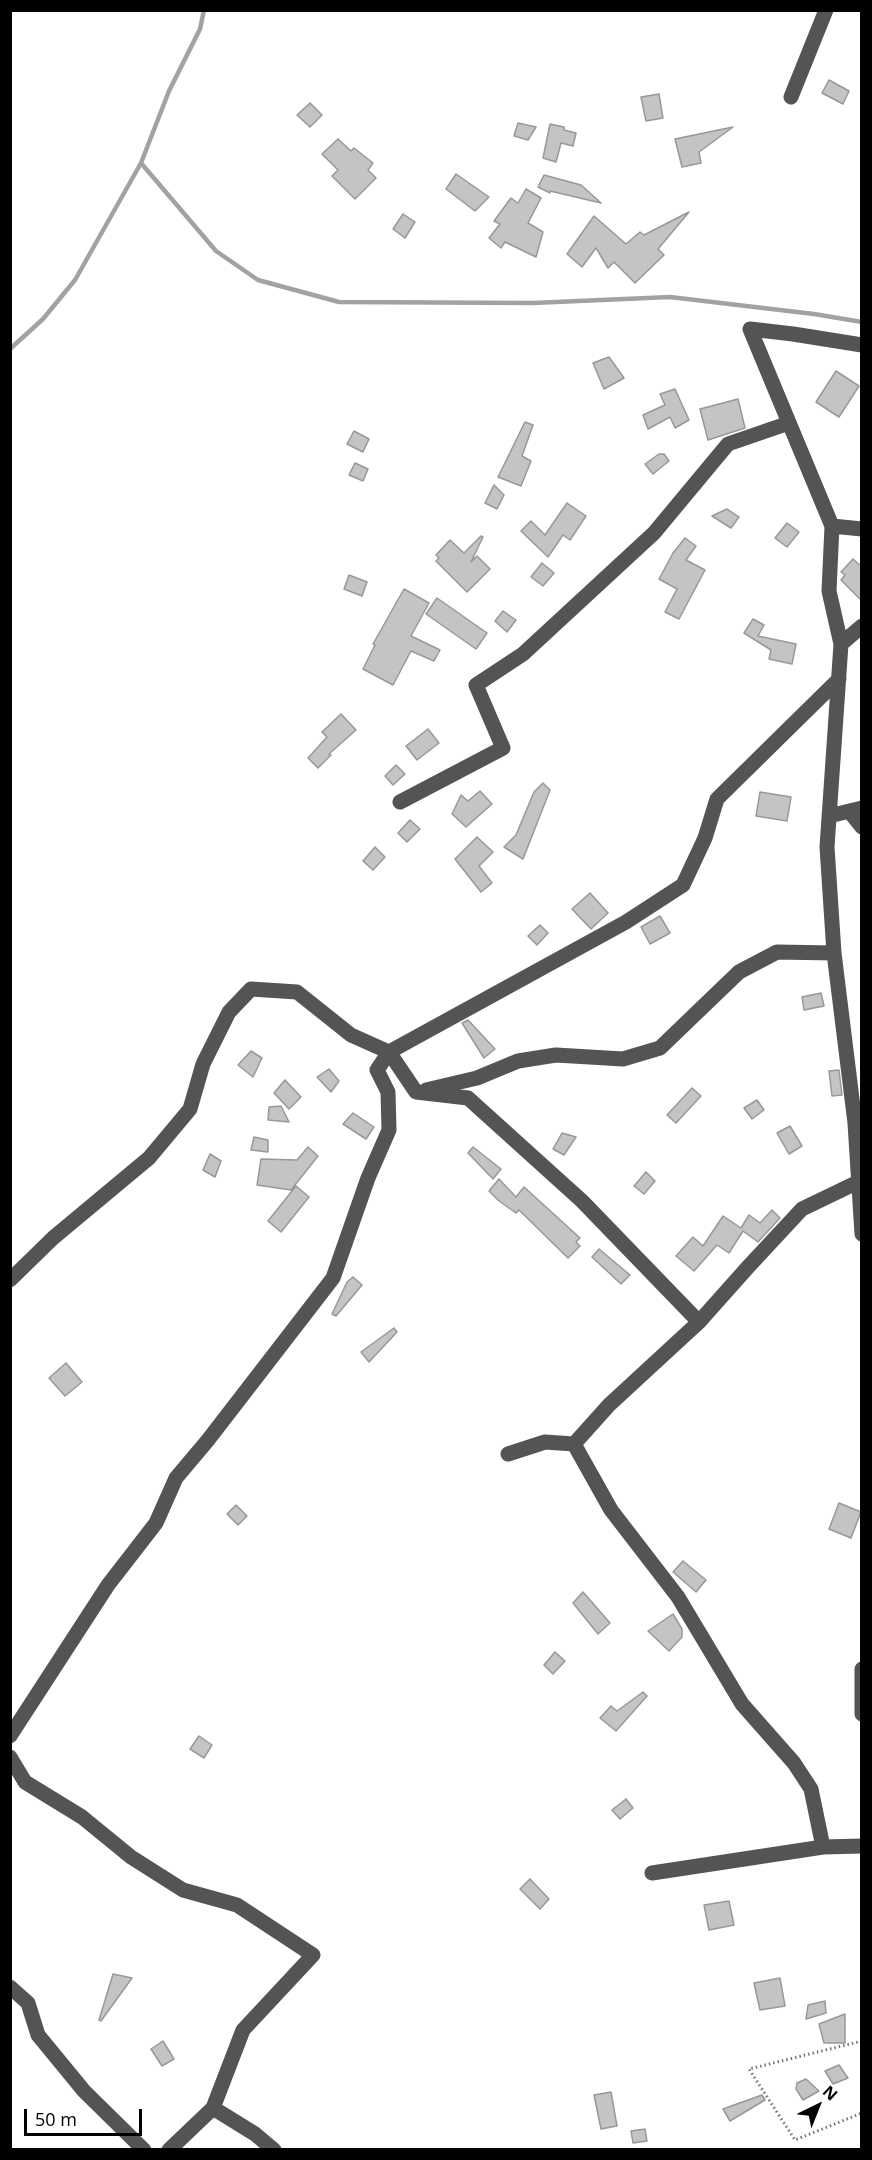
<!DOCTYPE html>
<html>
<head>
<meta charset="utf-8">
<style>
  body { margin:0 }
  #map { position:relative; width:872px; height:2160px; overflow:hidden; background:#fff; font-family:"Open Sans",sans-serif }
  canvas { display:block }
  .frame { position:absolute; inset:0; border:12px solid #000; pointer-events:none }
  .north { position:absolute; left:788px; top:2076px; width:60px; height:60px; -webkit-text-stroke:4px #fff; paint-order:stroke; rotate:43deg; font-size:16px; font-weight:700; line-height:24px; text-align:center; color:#000 }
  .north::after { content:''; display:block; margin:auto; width:21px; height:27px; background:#000; clip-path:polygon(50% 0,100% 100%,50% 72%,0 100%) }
  .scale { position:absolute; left:24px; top:2109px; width:118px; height:27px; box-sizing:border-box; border:3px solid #000; border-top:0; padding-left:8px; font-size:18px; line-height:21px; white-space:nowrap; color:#000; -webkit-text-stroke:4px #fff; paint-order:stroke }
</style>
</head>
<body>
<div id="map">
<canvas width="872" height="2160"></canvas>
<div class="frame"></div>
<div class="north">N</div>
<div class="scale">50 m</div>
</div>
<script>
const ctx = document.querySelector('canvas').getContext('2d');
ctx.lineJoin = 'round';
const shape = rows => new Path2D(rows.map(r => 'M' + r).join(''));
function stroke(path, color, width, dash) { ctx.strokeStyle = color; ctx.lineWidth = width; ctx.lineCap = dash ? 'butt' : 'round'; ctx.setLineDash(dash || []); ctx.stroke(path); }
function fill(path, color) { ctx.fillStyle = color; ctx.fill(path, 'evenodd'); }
stroke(shape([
  [141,163,216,251,258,280,339,302,533,303,670,297,814,314,862,322],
  [10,349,43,319,75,280,141,163,169,91,200,29,204,10]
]), '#a2a2a2', 4.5);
const building = shape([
  [829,80,849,91,843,104,822,93,829,80],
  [659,94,663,118,646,121,641,97,659,94],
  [310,103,322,115,310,127,297,115,310,103],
  [518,123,536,127,528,140,514,136,518,123],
  [550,124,564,127,564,130,576,133,573,146,561,143,556,162,543,158,550,124],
  [733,127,699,152,701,163,682,167,675,139,733,127],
  [338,139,351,151,354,148,373,163,368,170,376,178,355,199,332,176,338,170,322,154,338,139],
  [456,174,489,197,475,211,446,189,456,174],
  [544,175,581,185,601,203,550,191,550,193,538,187,544,175],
  [526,189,541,198,528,223,543,232,536,257,505,242,501,248,489,238,500,224,494,221,511,198,518,203,526,189],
  [689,212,658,249,664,255,635,283,614,262,608,268,596,248,582,267,567,254,594,216,626,244,640,232,644,235,689,212],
  [403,214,415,222,405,238,393,229,403,214],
  [609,357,624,378,604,389,593,363,609,357],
  [836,371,859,386,839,417,816,402,836,371],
  [675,389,689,420,675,428,670,417,648,429,643,415,665,405,660,394,675,389],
  [738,399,745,428,708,440,700,409,738,399],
  [525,422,533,425,522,456,531,461,521,486,498,477,525,422],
  [354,431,369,439,363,452,347,444,354,431],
  [659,454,664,454,669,461,653,474,645,464,659,454],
  [355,463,368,469,363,481,349,475,355,463],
  [494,485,504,495,497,509,485,503,494,485],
  [567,503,586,516,570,540,563,535,548,557,521,531,531,521,545,535,567,503],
  [727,509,739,517,731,528,712,516,727,509],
  [787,523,799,532,787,547,775,538,787,523],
  [481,536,483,537,471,562,477,556,490,569,467,592,436,561,439,558,436,555,450,540,464,553,481,536],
  [685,538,696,546,686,560,705,570,679,619,665,612,677,589,659,579,673,553,685,538],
  [853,559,861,566,861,600,841,580,845,575,841,572,853,559],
  [542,563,554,573,543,586,531,577,542,563],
  [349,575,367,582,362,596,344,589,349,575],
  [404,589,429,603,411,636,440,650,434,661,411,651,393,685,363,669,375,645,373,644,404,589],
  [437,598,487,633,476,649,426,614,437,598],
  [503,611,516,620,507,632,495,621,503,611],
  [753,619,764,625,758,636,796,644,792,664,769,659,771,650,744,633,753,619],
  [341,714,356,730,329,754,331,755,318,768,308,758,327,737,322,732,341,714],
  [428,729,439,743,417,760,406,746,428,729],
  [396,765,405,774,393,785,385,776,396,765],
  [543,783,550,790,523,859,504,847,516,835,534,792,543,783],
  [480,791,492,804,466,827,452,814,461,795,468,801,480,791],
  [760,792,791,797,787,821,756,816,760,792],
  [410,820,420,829,407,842,398,833,410,820],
  [477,837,493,852,479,866,492,883,481,892,455,859,477,837],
  [375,847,385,857,373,870,363,861,375,847],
  [590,893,608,913,591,929,572,909,590,893],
  [660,916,670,933,650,944,641,927,660,916],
  [540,925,548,933,537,945,528,936,540,925],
  [821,993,824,1006,804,1010,802,997,821,993],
  [468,1020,495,1049,484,1058,462,1023,468,1020],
  [251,1051,262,1058,253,1077,238,1065,251,1051],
  [329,1069,339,1081,331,1092,317,1077,329,1069],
  [839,1070,842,1095,832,1096,829,1071,839,1070],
  [285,1080,301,1097,289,1109,274,1093,285,1080],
  [692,1088,701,1096,676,1123,667,1115,692,1088],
  [757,1100,764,1110,752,1119,744,1108,757,1100],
  [281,1106,289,1122,268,1120,269,1107,281,1106],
  [353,1113,374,1127,366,1139,343,1124,353,1113],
  [790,1126,802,1146,789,1154,777,1133,790,1126],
  [562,1133,576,1137,564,1155,553,1149,562,1133],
  [254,1137,268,1140,268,1152,251,1150,254,1137],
  [308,1147,318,1156,291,1190,257,1185,261,1159,297,1160,308,1147],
  [473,1147,501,1169,493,1179,468,1153,473,1147],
  [210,1154,221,1161,215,1177,203,1170,210,1154],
  [646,1172,655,1181,644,1194,634,1186,646,1172],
  [499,1179,516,1197,524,1187,580,1238,576,1242,580,1246,568,1258,519,1210,516,1213,499,1201,489,1191,499,1179],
  [296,1186,309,1197,281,1232,268,1221,296,1186],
  [772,1210,780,1218,758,1242,743,1231,729,1253,717,1245,694,1271,676,1256,693,1237,703,1246,723,1216,741,1228,749,1215,760,1223,772,1210],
  [599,1249,630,1275,621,1284,592,1257,599,1249],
  [353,1277,362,1285,336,1316,332,1314,347,1282,353,1277],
  [394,1328,397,1332,369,1362,361,1352,394,1328],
  [66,1363,82,1382,65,1396,49,1378,66,1363],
  [839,1503,861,1512,851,1538,829,1529,839,1503],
  [236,1505,247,1516,238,1525,227,1514,236,1505],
  [683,1561,706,1580,696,1592,673,1572,683,1561],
  [583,1592,610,1623,598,1634,573,1603,583,1592],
  [673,1614,682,1629,682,1637,669,1651,648,1631,673,1614],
  [555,1652,565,1661,553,1674,544,1665,555,1652],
  [643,1692,647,1696,616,1731,600,1718,611,1706,617,1711,643,1692],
  [199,1736,212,1745,204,1758,190,1749,199,1736],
  [626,1799,633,1808,620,1819,612,1810,626,1799],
  [530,1879,549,1899,540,1909,520,1889,530,1879],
  [729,1901,734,1925,709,1930,704,1905,729,1901],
  [113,1974,132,1978,101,2021,99,2020,113,1974],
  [780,1978,785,2006,760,2010,754,1983,780,1978],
  [825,2001,826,2013,806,2019,808,2005,825,2001],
  [845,2014,845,2043,824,2043,819,2024,845,2014],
  [163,2041,174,2059,162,2066,151,2049,163,2041],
  [839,2065,848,2078,833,2084,825,2071,839,2065],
  [806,2079,819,2091,803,2100,796,2089,797,2083,806,2079],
  [611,2092,617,2126,601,2129,594,2095,611,2092],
  [762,2095,765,2100,730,2121,723,2109,762,2095],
  [645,2129,647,2141,633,2143,631,2131,645,2129]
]);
fill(building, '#c4c4c4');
stroke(building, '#989898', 1.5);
stroke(shape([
  [862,2041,749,2069,795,2140,862,2113]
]), '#767676', 3, [1.5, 3]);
stroke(shape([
  [791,97,826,10],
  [862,345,793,334,750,329,832,526,862,529],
  [832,526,829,591,841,644],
  [862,626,841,644,827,847,834,953,855,1123,862,1234],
  [400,802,503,748,476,685,523,654,654,533,728,444,789,423],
  [849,811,862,827],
  [829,816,862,808],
  [426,1090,477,1078,518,1061,556,1055,623,1059,660,1048,739,972,777,952,834,953],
  [10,1280,53,1238,149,1158,190,1109,203,1064,229,1012,251,989,297,992,351,1035,389,1052,416,1092,468,1098,582,1201,699,1322],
  [574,1444,611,1510,678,1597,742,1704,794,1763,811,1789,823,1847],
  [508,1454,545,1442,574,1444,609,1405,699,1322,748,1267,802,1209,858,1182],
  [862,1669,862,1714],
  [10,1736,108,1585,156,1523,176,1478,208,1440,333,1278,368,1178,389,1130,388,1092,377,1070,389,1052,626,922,683,885,705,838,717,799,839,679],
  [10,1757,25,1782,82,1817,131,1857,183,1890,237,1905,313,1955,243,2030,213,2108,169,2150],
  [652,1873,823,1847,862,1846],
  [10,1987,28,2003,38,2035,84,2091,144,2150],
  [213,2108,255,2134,274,2150]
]), '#545454', 15);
</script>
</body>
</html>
